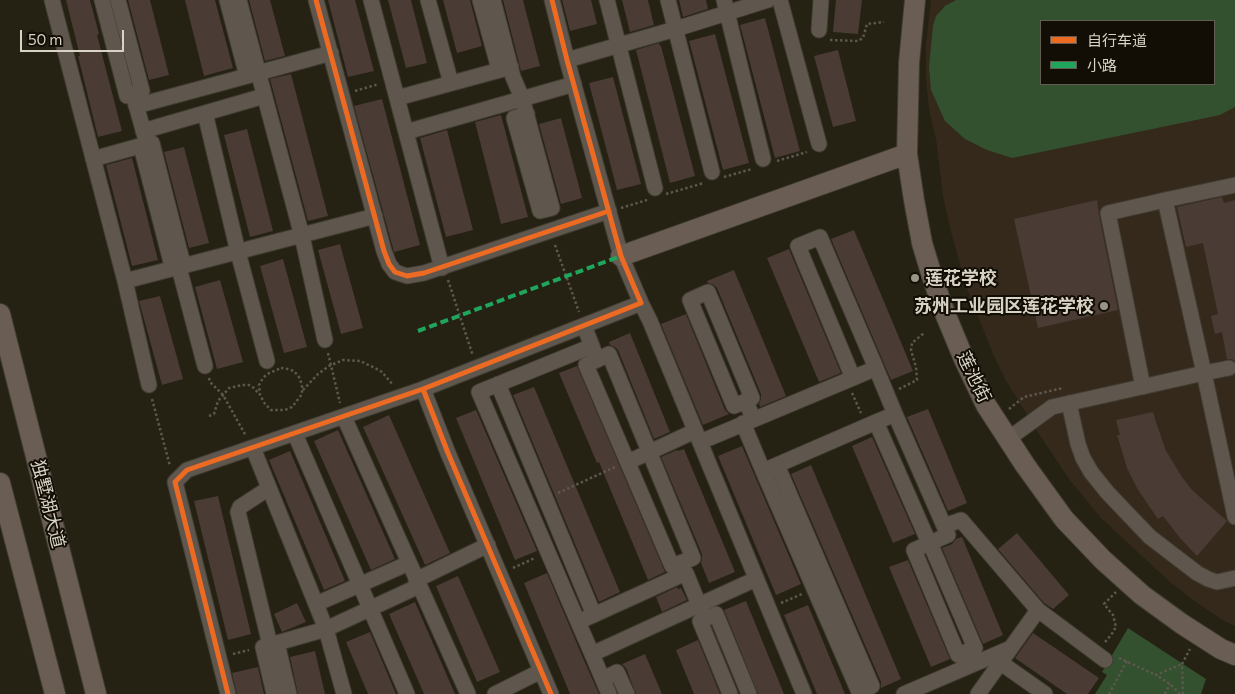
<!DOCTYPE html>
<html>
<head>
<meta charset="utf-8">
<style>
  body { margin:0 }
  #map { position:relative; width:1235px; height:694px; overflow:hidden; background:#252113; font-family:Commissioner,"Noto Sans SC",sans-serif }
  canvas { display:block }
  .legend { position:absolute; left:1040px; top:20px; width:175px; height:65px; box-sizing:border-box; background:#120e05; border:1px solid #615d51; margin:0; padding:6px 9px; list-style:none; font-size:15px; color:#d8d3c4 }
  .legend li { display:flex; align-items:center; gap:10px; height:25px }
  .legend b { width:25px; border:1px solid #615d51 }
  .scale { position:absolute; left:20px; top:30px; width:104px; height:22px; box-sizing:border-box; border:2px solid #d8d3c4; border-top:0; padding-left:6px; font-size:15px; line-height:18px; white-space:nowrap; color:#d8d3c4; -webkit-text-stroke:4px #120e05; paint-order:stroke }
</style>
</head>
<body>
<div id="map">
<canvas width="1235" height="694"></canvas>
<ul class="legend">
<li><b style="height:6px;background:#ed6a23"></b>自行车道</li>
<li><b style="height:6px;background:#20a55d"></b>小路</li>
</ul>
<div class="scale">50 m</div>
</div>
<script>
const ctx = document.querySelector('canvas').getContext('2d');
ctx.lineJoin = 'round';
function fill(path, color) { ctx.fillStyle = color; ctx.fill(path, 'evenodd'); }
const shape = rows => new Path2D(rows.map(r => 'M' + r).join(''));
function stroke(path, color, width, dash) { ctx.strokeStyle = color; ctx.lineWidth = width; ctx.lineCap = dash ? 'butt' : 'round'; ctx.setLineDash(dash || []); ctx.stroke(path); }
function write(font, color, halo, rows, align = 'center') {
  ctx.font = font + ' Commissioner,"Noto Sans SC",sans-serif'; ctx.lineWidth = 4; ctx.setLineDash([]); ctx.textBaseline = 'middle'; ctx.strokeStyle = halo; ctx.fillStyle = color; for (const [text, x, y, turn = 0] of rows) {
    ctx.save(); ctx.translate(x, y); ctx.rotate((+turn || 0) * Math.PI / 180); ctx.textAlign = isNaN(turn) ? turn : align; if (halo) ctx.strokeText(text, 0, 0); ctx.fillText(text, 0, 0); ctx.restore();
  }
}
fill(shape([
  [931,0,1235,0,1235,626,1221,619,1196,602,1170,582,1100,517,1069,479,1037,431,1005,379,993,354,966,286,951,232,943,196,936,139,929,109,926,78,926,44],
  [1041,21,1214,21,1214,84,1041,84]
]), '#35291c');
fill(shape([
  [956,0,1235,0,1235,107,1220,115,1012,158,987,150,965,139,945,121,931,90,929,67,933,26,936,16,945,6],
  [1214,21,1214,84,1041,84,1041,21],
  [1128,628,1206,679,1201,694,1095,694,1107,675,1102,672]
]), '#33502f');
fill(shape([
  [66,0,90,0,99,34,97,35,122,131,98,137,78,56,80,56],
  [128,0,150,0,169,75,149,80],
  [185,0,215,0,233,68,204,76],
  [249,0,270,0,285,56,265,61],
  [328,0,355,0,374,71,348,77],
  [388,0,411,0,427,63,406,68],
  [443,0,470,0,482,46,457,53],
  [503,0,523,0,540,66,521,71],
  [562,0,591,0,597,24,570,31],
  [622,0,648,0,654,25,630,32],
  [679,0,706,0,708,9,683,17],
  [836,0,862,0,858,34,833,32],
  [765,18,800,151,775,158,740,25],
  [715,34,749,163,723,170,689,41],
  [659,43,660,46,661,46,695,176,670,183,636,50],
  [838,50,856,121,833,127,814,56],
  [291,74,328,216,308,221,270,79],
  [613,77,641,184,617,190,589,83],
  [382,99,420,245,394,252,354,106],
  [501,115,528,217,501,224,475,122],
  [561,118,582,198,561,204,539,124],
  [247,129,273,231,250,237,224,135],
  [447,130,473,230,446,237,420,138],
  [184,147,209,243,189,248,164,152],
  [132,158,158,260,132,266,106,165],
  [1222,197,1224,203,1235,200,1235,361,1232,359,1227,359,1222,332,1215,334,1211,316,1218,314,1203,243,1186,247,1177,207],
  [1097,200,1099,215,1118,310,1038,328,1014,219],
  [854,230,913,371,891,380,831,239],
  [340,244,363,328,341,334,318,250],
  [789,249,841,373,819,382,767,258],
  [283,259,307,347,284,353,260,266],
  [734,270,786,396,760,407,759,404,761,399,761,394,717,288,714,285,708,283,707,281],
  [220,280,243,362,217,369,195,287],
  [160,296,183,379,162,385,139,301],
  [686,314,725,410,729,414,703,425,661,324],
  [630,333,670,432,654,439,618,350,615,347,610,345,609,342],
  [577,366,665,572,648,580,599,462,597,463,559,373],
  [534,387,620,592,599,602,513,395],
  [928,409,967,503,948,511,907,417],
  [476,410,537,551,515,560,456,418],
  [1153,412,1156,422,1166,451,1182,477,1192,490,1227,521,1197,556,1180,538,1163,516,1158,519,1149,506,1137,488,1127,468,1121,448,1117,435,1120,435,1116,420],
  [389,415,450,553,425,565,363,427],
  [338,430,395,559,371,570,314,441],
  [872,437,915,534,893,543,852,446],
  [742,446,801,584,776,595,718,456],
  [684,449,735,572,709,583,701,563,702,559,702,554,661,457,677,450,678,451],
  [290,451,345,581,324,590,269,460],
  [811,465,901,679,881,688,881,682,791,474],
  [218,496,251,634,228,640,194,501],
  [1017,533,1069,595,1053,609,1044,603,998,549],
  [962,537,1003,635,983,644,942,548,952,544,956,539],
  [908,560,950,659,931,667,889,567],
  [547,573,583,658,599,694,570,694,524,583],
  [458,576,500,672,477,682,436,586],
  [677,587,678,589,681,588,687,600,662,612,656,597],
  [746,601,784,694,758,694,724,610],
  [415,602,455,694,424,694,389,614],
  [297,603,306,622,282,632,274,614],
  [808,605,845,694,817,694,784,615],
  [370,632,396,694,368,694,346,642],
  [1033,633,1099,678,1088,694,1067,694,1015,658],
  [698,640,720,694,694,694,676,650],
  [315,651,325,694,298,694,290,657],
  [645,654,662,694,636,694,626,668,622,664],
  [258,667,264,694,237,694,232,673]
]), '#4a3b34');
const minor = shape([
  [52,0,125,281,149,385],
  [102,0,127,96,133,94],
  [118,0,142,91,133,94,147,144,152,143,182,260,177,260,205,366],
  [227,0,247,76,331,53],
  [239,0,302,236,325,340],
  [316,0,384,251,389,264,395,272,407,276,424,273,609,211],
  [371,0,442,268],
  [428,0,451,83],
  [480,0,499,69],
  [493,0,513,77,522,98,552,208,540,211,514,118,527,114],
  [607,0,655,188],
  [668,0,712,172],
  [724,0,763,159],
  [780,0,819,144],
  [819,30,821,0],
  [567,60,679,28,768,0],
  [397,98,511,67],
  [136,106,247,76],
  [205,113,238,252,267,361],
  [143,131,264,96],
  [406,132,574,84],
  [141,146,171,262,177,260],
  [93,159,147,144],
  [125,281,375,216],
  [641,303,650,321,804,694],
  [584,326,592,346,479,392,578,622,686,573,699,605,756,579],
  [592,346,597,360,609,354,693,558,672,566,586,365,597,360],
  [876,368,853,378,798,246,820,237,876,368,895,414],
  [1229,368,1204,373,1165,200,1235,185],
  [498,384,594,615],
  [1143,387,1108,213,1165,200],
  [746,401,734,406,690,300,708,292,752,398,746,401,753,419],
  [1069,403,1078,444,1083,458,1091,472,1107,492,1126,512,1150,537,1197,573,1208,579,1217,582,1235,578],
  [344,417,468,694],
  [743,423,763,471],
  [295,434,407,694],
  [1008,439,1052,407,1204,373,1235,517],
  [700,442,853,378],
  [253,448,326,629,344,694],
  [628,462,695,431],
  [777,465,872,686,859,692,763,471,777,465],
  [777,465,876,422],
  [269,488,240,507,238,512,270,645,263,647,274,694],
  [944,526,961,520,1038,610,1105,660],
  [930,543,948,535,895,414,876,422,926,536,930,543,975,648,958,655,914,550,930,543],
  [416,580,488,545],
  [316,604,409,563],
  [705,619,700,621,730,694],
  [578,622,592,654,699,605,705,619,716,614,749,694],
  [277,643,326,629,419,586],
  [270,645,277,643,289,694],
  [592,654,609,694],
  [1001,663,1045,694],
  [603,679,617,672,627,694],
  [228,694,175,482,187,470,423,389],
  [495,694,541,671],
  [551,694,448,453,423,389,641,303,621,256,567,60,552,0],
  [904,694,1011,648],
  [978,694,1038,610]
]);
const major = shape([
  [915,0,909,63,907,154,914,200,922,243,932,276,944,311,964,359,986,405,1025,465,1064,519,1103,560,1142,595,1182,624,1221,649,1235,655],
  [621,256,907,154],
  [0,314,96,694],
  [0,483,55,694]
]);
stroke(minor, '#403d31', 17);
stroke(major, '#403d31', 22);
stroke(shape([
  [830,40,858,41,863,38,867,24,884,22],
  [355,91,379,84],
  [777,161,807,152],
  [724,177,752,169],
  [666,194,704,183],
  [621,208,647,200],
  [555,245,579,312],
  [448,280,473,356],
  [328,353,340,403],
  [281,368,288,369,294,371,299,377,302,385,302,394,292,407,285,410,271,410,265,404,260,395,259,385,263,378,267,374,281,368],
  [209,378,210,382,223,395,246,436],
  [899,389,917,380,916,367,911,350,912,343,924,333],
  [303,390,318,374,329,366,343,360,360,361,375,368,382,372,393,385],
  [852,393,861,413],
  [152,399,170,466],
  [1009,409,1024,397,1063,388],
  [209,416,214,414,218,401,229,388,242,385,249,385,254,388,259,394],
  [558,493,615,467],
  [513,568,535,558],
  [781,603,802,594],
  [1105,642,1111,635,1116,627,1113,615,1104,604,1116,592],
  [233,654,249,650],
  [1119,658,1156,675],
  [1109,694,1127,661],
  [1165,694,1170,684],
  [1180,694,1170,684,1156,675,1182,664],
  [1183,694,1182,664,1190,649]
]), '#5d574e', 2.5, [2.5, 2.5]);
stroke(minor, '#5f564e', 15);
stroke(major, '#6a5d54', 20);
stroke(shape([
  [418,331,621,256]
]), '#20a55d', 4, [8, 4]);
stroke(shape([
  [316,0,384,251,389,264,395,272,407,276,424,273,609,211],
  [228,694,175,482,187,470,423,389],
  [551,694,448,453,423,389,641,303,621,256,567,60,552,0]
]), '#ed6a23', 5);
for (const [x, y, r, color] of [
  [915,278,5,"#999586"],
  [1104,306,5,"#999586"]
]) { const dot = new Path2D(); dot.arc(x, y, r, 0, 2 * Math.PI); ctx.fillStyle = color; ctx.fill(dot); stroke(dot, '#120e05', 2); }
write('bold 18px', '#d8d3c4', '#120e05', [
  ["莲花学校",925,278],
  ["苏州工业园区莲花学校",1094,306,"right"]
], 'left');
write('18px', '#d8d3c4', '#120e05', [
  ["莲池街",974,377,64],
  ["独墅湖大道",48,504,76]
]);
</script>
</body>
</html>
